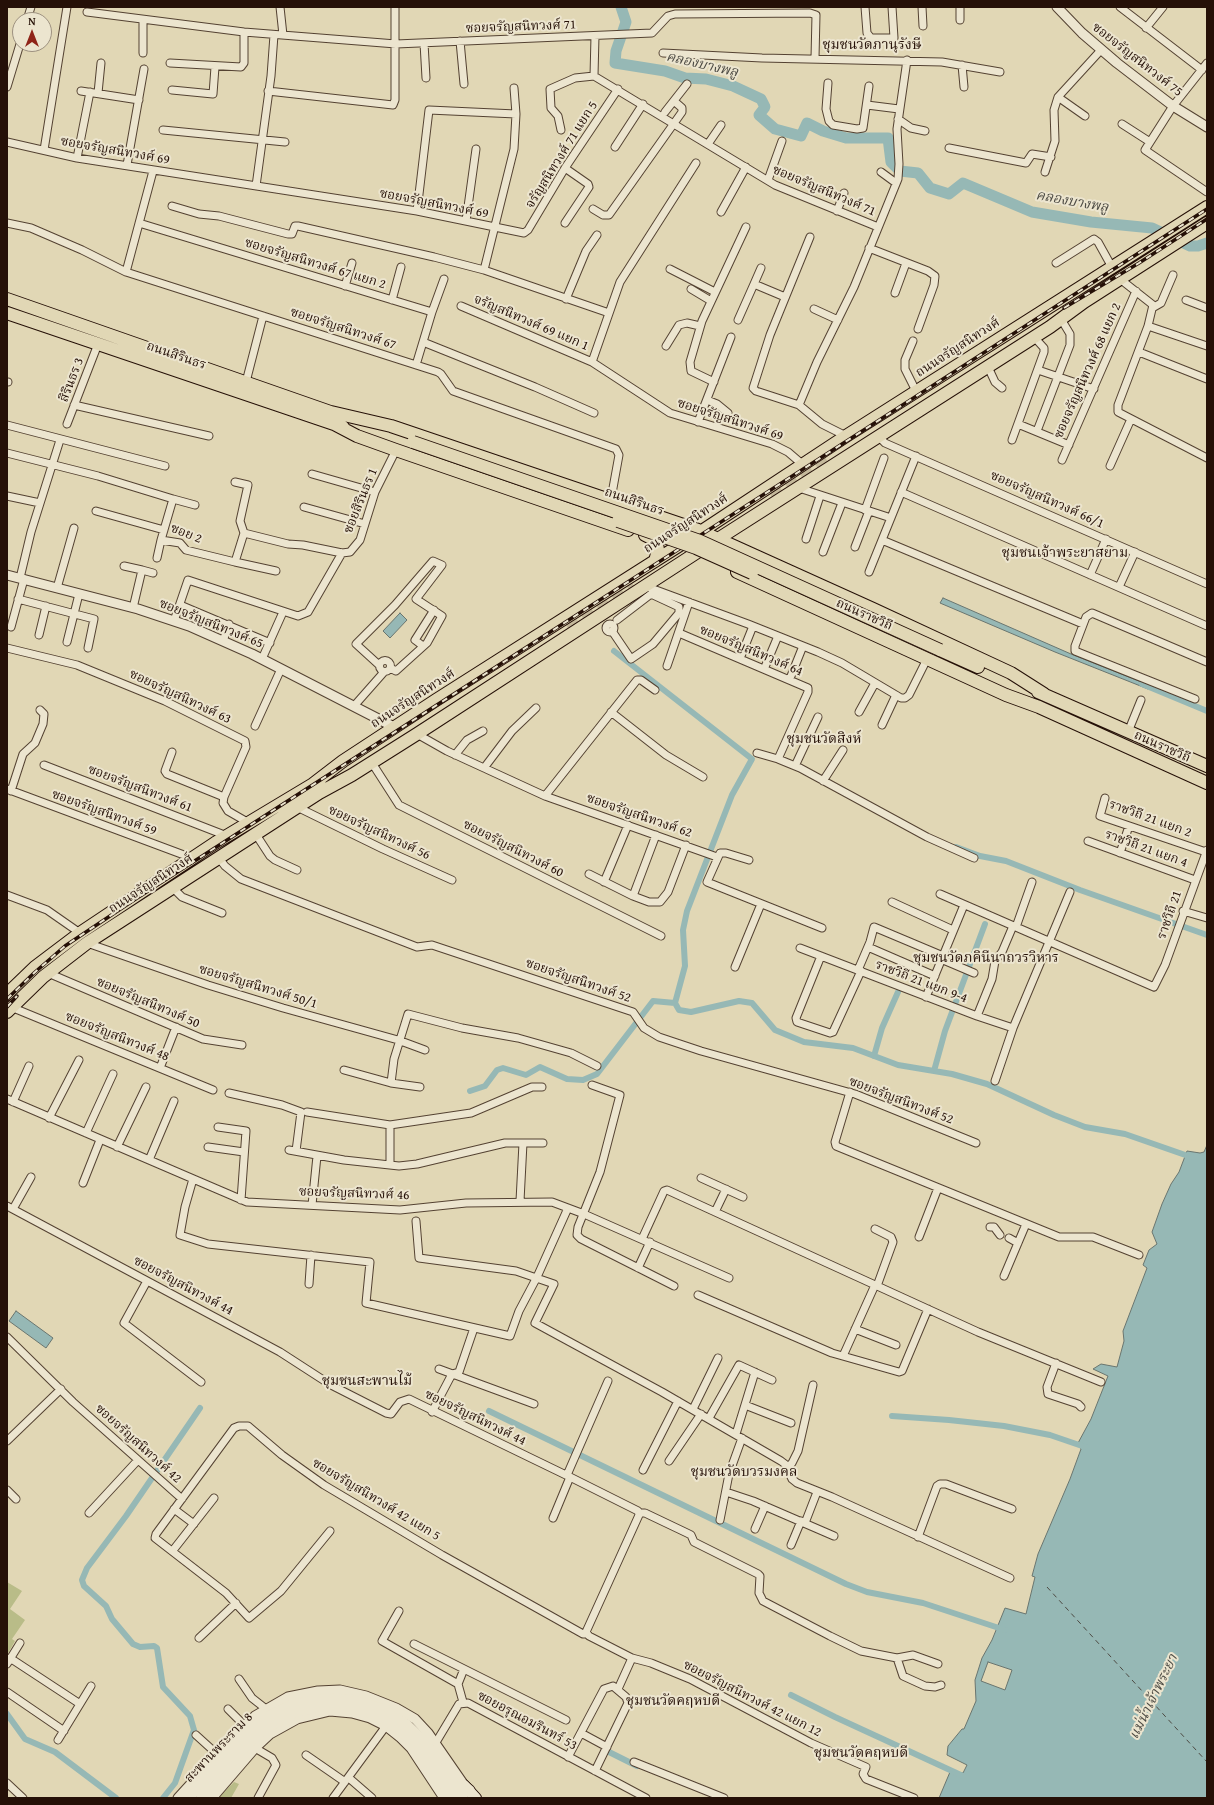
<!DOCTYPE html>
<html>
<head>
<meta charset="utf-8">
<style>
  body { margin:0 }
  #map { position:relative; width:1214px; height:1805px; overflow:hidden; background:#e1d7b5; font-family:"Gentium Book Plus",serif }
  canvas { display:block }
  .frame { position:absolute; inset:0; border:8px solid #251007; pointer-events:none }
  .north { position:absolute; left:12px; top:12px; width:40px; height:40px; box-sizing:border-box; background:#ece5cf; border:1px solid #9c907f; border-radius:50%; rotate:0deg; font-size:11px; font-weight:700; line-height:16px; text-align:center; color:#251007 }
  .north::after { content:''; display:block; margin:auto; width:14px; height:18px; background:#8f2418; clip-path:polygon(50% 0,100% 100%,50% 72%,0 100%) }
</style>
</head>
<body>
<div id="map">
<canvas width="1214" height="1805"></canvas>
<div class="frame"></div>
<div class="north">N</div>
</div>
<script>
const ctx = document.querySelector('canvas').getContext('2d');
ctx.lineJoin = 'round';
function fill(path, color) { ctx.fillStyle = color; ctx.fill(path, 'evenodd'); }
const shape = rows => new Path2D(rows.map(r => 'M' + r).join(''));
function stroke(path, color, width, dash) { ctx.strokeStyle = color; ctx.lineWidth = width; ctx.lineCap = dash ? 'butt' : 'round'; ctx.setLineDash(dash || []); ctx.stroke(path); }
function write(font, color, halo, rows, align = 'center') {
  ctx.font = font + ' "Gentium Book Plus","Noto Serif Thai",serif'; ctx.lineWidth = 4; ctx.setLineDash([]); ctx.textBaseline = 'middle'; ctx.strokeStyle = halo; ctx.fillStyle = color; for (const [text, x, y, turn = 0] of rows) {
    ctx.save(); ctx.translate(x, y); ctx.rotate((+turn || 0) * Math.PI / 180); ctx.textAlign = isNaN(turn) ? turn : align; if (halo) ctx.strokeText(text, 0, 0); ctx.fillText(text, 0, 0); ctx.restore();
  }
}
fill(shape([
  [7,1582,22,1591,10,1609,25,1620,12,1639,15,1641,7,1655],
  [234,1782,239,1784,231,1798,218,1798]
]), '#b9bc88');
const water = shape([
  [943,598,1071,654,1149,685,1148,689,1055,652,940,603,943,598],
  [400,613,407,620,390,638,383,631,400,613],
  [1207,1145,1207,1798,939,1798,950,1772,963,1773,967,1765,947,1755,948,1746,962,1729,964,1729,976,1701,975,1680,982,1658,992,1640,1005,1608,1026,1614,1035,1577,1032,1576,1038,1554,1070,1479,1081,1449,1078,1443,1091,1419,1108,1376,1093,1369,1101,1364,1117,1367,1124,1341,1123,1331,1147,1268,1143,1265,1149,1250,1157,1244,1152,1232,1162,1204,1171,1184,1179,1172,1187,1151,1200,1153,1204,1152,1207,1145],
  [988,1662,1012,1670,1005,1690,981,1681,988,1662],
  [16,1311,53,1338,46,1348,9,1321,16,1311]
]);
fill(water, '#96b8b5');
stroke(water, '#69756f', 1);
stroke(shape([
  [614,651,752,759,732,795,687,911,683,930,685,966,675,1003,679,1010,691,1012,739,1001,752,1003,775,1030,804,1042,853,1048,898,1065,952,1074,987,1084,1054,1115,1085,1127,1125,1134,1191,1157],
  [1142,684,1207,711],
  [956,847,980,856,1006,861,1080,890,1207,935],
  [874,1056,882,1028,898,992],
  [934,1071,945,1031,985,924],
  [470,1091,485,1086,497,1070,503,1068,526,1075,540,1067,567,1079,583,1080,597,1074,653,1001,675,1003],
  [489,1411,846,1584,867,1592,923,1603,1005,1630],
  [892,1416,949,1420,1004,1426,1050,1435,1085,1447],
  [791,1695,835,1717,963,1776],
  [7,1714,25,1739,55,1752,116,1798],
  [609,1752,637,1766],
  [163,1798,175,1783,194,1730,190,1716,163,1687,157,1648,154,1646,140,1647,133,1644,112,1619,106,1606,84,1586,82,1580,87,1568,126,1516,200,1408]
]), '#96b8b5', 6);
stroke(shape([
  [621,7,626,22,616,51,615,63,665,71,685,78,706,79,733,86,761,99,765,107,759,115,775,129,801,136,807,123,823,131,846,138,888,138,891,162,900,171,918,173,930,188,949,194,963,183,1032,212,1091,222,1152,228,1190,246,1198,246,1207,243]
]), '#96b8b5', 11);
stroke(shape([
  [1047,1587,1207,1762]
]), '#4d4b44', 1, [5, 4]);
stroke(shape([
  [772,497,828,461],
  [568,628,634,586]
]), '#c5b99b', 12, [12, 6]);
const minor = shape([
  [280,7,283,35],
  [865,7,867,33,871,38,894,38,892,7],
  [922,7,923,26],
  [960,7,960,20],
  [1120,7,1202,70],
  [87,12,244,32,396,44,652,33,668,16,675,14,810,13,816,15,815,58],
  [27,20,31,7],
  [1146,28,1163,7],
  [460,41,464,84],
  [424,43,426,78],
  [143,53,143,20],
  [663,53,762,58,942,62,1000,72],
  [170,63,241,67,244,63,244,32],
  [1207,63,1173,106,1145,150,1207,192],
  [962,65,964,87],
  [594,76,595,36],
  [828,83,826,109,829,121,833,125,857,129,863,128,869,86],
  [7,87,20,44],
  [172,90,213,94,215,67],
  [81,91,139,100],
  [268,91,393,105,395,100,395,7],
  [98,93,101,63],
  [1058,97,1085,116],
  [867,105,899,109],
  [665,112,687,84],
  [898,119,911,128,925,131],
  [1122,124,1150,142],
  [163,130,285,142],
  [561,130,558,116,551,108,550,89,575,78,594,76,775,185,878,227],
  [7,142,77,158,417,211,524,233,528,230,565,168,618,89],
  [708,144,721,125],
  [615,147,643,104],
  [949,148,1026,163,1032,154,1051,157],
  [44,150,67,7],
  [77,158,90,92],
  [127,165,144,69],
  [881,172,896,183],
  [1045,172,1055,141,1054,110,1058,97,1101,50],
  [768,180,782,141],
  [256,186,271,76,274,35],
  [172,206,199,214,219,216,288,234,292,234,295,226,298,226,434,257,484,270,609,313],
  [593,209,603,215,609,215,682,112,682,108,674,101],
  [417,211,429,110,516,114],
  [837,211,844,193],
  [721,212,746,167],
  [466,221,476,149],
  [7,223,31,228,82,250,126,272,438,372,441,374,453,391,616,449,619,455,611,499],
  [139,223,432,312,416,365],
  [565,223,589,187,588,184,565,168],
  [810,237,770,335,753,388,756,391,799,405,822,424,846,436],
  [869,248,928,271,935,276,934,285,918,329],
  [1056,263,1094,239,1098,242,1113,269],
  [670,269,715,292],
  [484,270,514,149,516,114,514,88],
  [126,272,153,171],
  [1120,279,1153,305,1148,326,1207,346],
  [754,284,761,268],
  [345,286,352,263],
  [691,289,711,301],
  [895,293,906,263],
  [566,299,586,251,597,235],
  [392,300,401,267],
  [1186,300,1207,308],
  [461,306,592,362,670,413,772,444,788,452,802,464],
  [1154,307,1161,303,1173,275],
  [814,309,838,320],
  [432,312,444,279],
  [738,320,754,284,785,297],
  [1148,326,1118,405,1118,412,1207,458],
  [913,341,905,360,905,369,916,391],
  [423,342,535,387,594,413],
  [666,346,679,325,687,323,700,326],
  [1139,352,1207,379],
  [592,362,620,282,696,163],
  [988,367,995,382,1002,388],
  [1038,370,1094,389],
  [7,382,8,382],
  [246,382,263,316],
  [714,382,691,371,690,362,702,321,746,227],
  [707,400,717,404,728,413],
  [74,405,209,436],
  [799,405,817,362,854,287,898,179,899,164,897,129,907,60],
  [698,422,731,337],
  [67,424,98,344],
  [1018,424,1069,445],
  [7,425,165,466],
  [1037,431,1070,345,1070,334,1061,319],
  [879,437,885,443,1207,584],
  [1012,440,1044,352,1044,348,1034,337],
  [7,453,98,476,173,499,161,540,180,543,186,550,235,562,244,533,288,544,303,545,342,553,350,552,360,540,375,492,396,450],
  [1062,460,1136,291],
  [1110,466,1131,419],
  [312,474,375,492],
  [235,482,248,485,240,521,244,533],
  [799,488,891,518],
  [901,492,1207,626],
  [7,496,40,503],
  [173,499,195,505],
  [304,507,365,524],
  [865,510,884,458],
  [96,511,164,530],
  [806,539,820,496],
  [882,540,1083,624],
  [855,547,869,511],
  [823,552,842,503],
  [157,558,161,540],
  [235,562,276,571],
  [124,566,142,570],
  [869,572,916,456],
  [1090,575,1106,539],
  [20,578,31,532,60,440],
  [645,586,748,624,818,652,842,663,901,698,905,698,909,695,927,659],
  [1119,587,1135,552],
  [57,588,74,528],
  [18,599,94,619,88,648],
  [180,605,270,643],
  [133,608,142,570,153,573],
  [174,621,188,580,298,616,308,612,342,553],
  '606 628a4 4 0 1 1 8 0a4 4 0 1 1-8 0Z',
  [11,627,24,579],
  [612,631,631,659,653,644,679,613,679,607,651,594,617,620],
  [679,633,808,688,808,692,778,759],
  [39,635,46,606],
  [223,641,229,624],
  [67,642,79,594],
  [423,646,415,640,434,610],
  [7,648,77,665,165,701,245,741,246,747,224,797,223,803,228,811,249,823],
  [741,656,753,626],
  [262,659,283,612],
  '379.5 666a5.5 5.5 0 1 1 11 0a5.5 5.5 0 1 1-11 0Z',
  [379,665,356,644,395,605,433,561,442,565,416,599,442,616,427,643,396,671,390,668],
  [667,666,689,602],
  [765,667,778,636],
  [791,676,803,646],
  [1195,699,1075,651,1075,646,1086,617,1092,613,1207,662],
  [354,706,384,672],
  [611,712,666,755,703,777],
  [859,712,875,683],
  [882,725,896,695],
  [255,726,281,669],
  [1128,732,1141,700],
  [417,734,447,751,545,796,717,857],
  [172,752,165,771,167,774,224,797],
  [757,753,778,759,800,768,927,837,974,858],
  [455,755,467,740,483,731],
  [372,763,399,805,661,936],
  [44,765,227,836],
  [795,766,818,717],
  [484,768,512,731,536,708],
  [823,781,843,750],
  [7,789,192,858],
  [11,791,23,754,35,743,43,724,44,714,40,710],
  [545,796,637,680,641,680,655,690],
  [1105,798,1100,816,1206,852],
  [297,807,383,849,452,880],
  [255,833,270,856,275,860,297,870],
  [1088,841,1195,880],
  [1120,853,1129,826],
  [218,857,225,866,241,879,417,947,432,945,633,1012,644,1028,659,1037,701,1051,855,1094,976,1143],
  [749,860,726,853,720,853,707,882,822,928],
  [589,874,633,896,649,902,660,902,668,892,686,845],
  [604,882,628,825],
  [172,887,182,897,222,913],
  [940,894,1154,987,1165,965,1207,850],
  [7,895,47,910,80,933],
  [633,896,656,835],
  [892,902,953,930],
  [1183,911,1207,918],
  [1016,927,1032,882],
  [87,943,208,985,283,1008,398,1040,425,1050],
  [868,947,935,976],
  [800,948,977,1016,1013,1028],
  [821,956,796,1018,797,1022,830,1033,833,1032,861,971],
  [941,959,974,973],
  [735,967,761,904],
  [858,970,870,942,874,927,943,956],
  [48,973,203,1039,242,1045],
  [926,997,964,905],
  [11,1007,213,1090],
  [977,1016,992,979,995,961,1002,952,1013,926],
  [160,1068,176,1027],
  [344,1070,391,1083,420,1087],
  [995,1081,1013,1028,1070,892],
  [391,1083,394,1059,408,1014,462,1028,518,1038,571,1053,597,1066],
  [592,1085,620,1095,600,1172,578,1227,577,1235,581,1239,674,1286],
  [850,1092,835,1142,836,1146,1059,1237,1093,1237,1139,1255],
  [229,1093,282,1105,301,1112,296,1151],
  [7,1099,247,1202,400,1210,466,1203,552,1202,584,1214,729,1278],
  [13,1102,29,1066],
  [307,1112,390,1125],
  [49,1118,79,1060],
  [218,1127,246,1131,241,1200],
  [86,1133,113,1074],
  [117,1147,146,1087],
  [208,1147,244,1152],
  [289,1150,344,1160,399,1166,417,1164,505,1143,543,1143],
  [149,1160,174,1101],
  [390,1165,390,1125,471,1113,532,1087,542,1087],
  [701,1178,743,1197],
  [193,1179,185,1207,180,1235,208,1244,370,1262,366,1303,510,1336,519,1311,537,1277,568,1208],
  [83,1183,100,1140],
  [520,1201,523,1143],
  [312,1205,317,1156],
  [7,1206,280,1352,331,1385,386,1413,391,1414,400,1402,409,1399,570,1477,638,1511,639,1515,586,1632,589,1636,632,1658,618,1689],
  [13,1209,31,1177],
  [715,1212,726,1189],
  [416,1221,419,1258,516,1271,554,1284,535,1323,662,1392,781,1461,785,1464,792,1479,797,1483,832,1497,1010,1578],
  [990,1227,994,1227,1000,1235],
  [875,1229,891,1237,893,1242,877,1286],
  [919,1237,938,1188],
  [1009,1238,1018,1243],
  [642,1239,664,1191,667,1190,978,1332,1101,1382],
  [638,1268,650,1242],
  [1004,1276,1026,1224],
  [147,1281,124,1323,201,1382],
  [309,1284,311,1255],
  [698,1295,832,1353,899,1372,902,1371,928,1309],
  [855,1329,896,1345],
  [7,1337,73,1402,182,1499],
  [843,1356,875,1285],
  [1056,1363,1047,1387,1048,1394,1078,1404,1081,1407],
  [439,1369,534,1404],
  [745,1405,791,1423],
  [693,1409,718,1358],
  [432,1412,452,1374,459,1372,474,1328],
  [709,1418,739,1365,772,1380],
  [736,1434,755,1372],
  [7,1441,61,1389],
  [669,1461,701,1414],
  [787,1468,792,1463,798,1451,813,1385],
  [643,1470,678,1401],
  [567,1475,608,1381],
  [7,1490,16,1499],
  [726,1492,753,1501,834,1536],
  [174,1509,194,1524],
  [89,1513,138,1460],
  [639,1513,645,1513,687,1533,691,1535,694,1542,758,1574,760,1576,759,1593,763,1601,830,1636,861,1651,897,1658,913,1655,938,1664],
  [553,1518,570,1477],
  [720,1520,729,1474,742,1438],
  [805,1523,817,1492],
  [755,1529,765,1506],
  [330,1531,281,1591,249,1618,226,1593,155,1538,156,1534,234,1428,239,1426,248,1426,282,1455,324,1485,442,1555,583,1634,586,1634],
  [918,1537,937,1486,940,1484,946,1484,1012,1509],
  [791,1545,801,1521],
  [174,1549,214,1498],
  [399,1611,382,1641,458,1684,463,1702],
  [199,1638,236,1603],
  [414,1644,464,1669,458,1684],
  [10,1658,80,1704],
  [632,1658,651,1663,690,1679,811,1743,866,1767,863,1774,866,1779,914,1798],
  [897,1658,903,1676,925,1686,935,1687,941,1685],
  [7,1664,20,1643],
  [464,1669,566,1720],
  [239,1679,252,1698,266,1709],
  [7,1692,64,1731],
  [228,1709,245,1726],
  [581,1733,607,1747],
  [196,1735,218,1755],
  [58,1740,91,1686],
  [435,1744,459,1704,468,1703,646,1798],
  [255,1748,272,1758,276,1765,258,1798],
  [306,1755,345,1782],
  [568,1757,604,1689,613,1686,626,1697,628,1703,595,1771],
  [634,1762,724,1798],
  [349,1778,372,1798],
  [7,1783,23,1798],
  [333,1798,386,1726]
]);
const tertiary = shape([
  [1057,7,1082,33,1117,63,1173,106,1207,127],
  [7,575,138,609,189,626,252,654,394,727],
  [178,1798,241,1729,255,1716,288,1697,318,1691,340,1690,366,1696,396,1708,415,1719,428,1733,464,1785,470,1790],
  [212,1798,255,1748,270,1734,297,1719,330,1711,352,1713,370,1718,386,1726,401,1738,411,1748,444,1798]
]);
const secondary = shape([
  [464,1785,476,1798],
  [188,1798,258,1723,269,1716,291,1705,328,1698,353,1700,367,1704,382,1709,406,1724,425,1742,463,1798],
  [201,1798,245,1747,263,1730,294,1713,317,1707,330,1706,365,1711,378,1716,400,1730,424,1755,453,1798]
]);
const primary = shape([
  [7,299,339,415],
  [7,313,343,427],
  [331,412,391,426,698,530,873,609,1011,673,1044,694],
  [336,425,357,436,396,450,628,530],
  [645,535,653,539,657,544,658,550,655,561],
  [737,572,1006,695,1039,707,1207,783],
  [940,650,978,667],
  [1038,692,1207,766],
  [313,784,343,761,436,700,702,531,846,436,1207,207],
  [7,994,35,967,80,933,215,843,320,780],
  [7,1012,43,977,87,943,319,793,352,775,417,734,696,553,1050,327,1084,302,1207,223]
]);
stroke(minor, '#544232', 9);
stroke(tertiary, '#544232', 11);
stroke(secondary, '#251007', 12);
stroke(primary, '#251007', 14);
stroke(minor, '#ece5cf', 7);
stroke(tertiary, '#ece5cf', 9);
stroke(secondary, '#ece5cf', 10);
stroke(primary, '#e1d7b5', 12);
const rail = shape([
  [1064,308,1139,263,1207,219],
  [7,999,34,973,65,946,134,900,1207,209],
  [7,1007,17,996]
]);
stroke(rail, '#251007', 3.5);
stroke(rail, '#ece5cf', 2, [6]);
const primaryBridge = shape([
  [413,442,700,541,940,650],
  [618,521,696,548,752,573]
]);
stroke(primaryBridge, '#251007', 14, []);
stroke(primaryBridge, '#e1d7b5', 12);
write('13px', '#251007', '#ece5cf', [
  ["ซอยจรัญสนิทวงศ์ 71",521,27,-2],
  ["ซอยจรัญสนิทวงศ์ 75",1137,60,38],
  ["ซอยจรัญสนิทวงศ์ 69",115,151,10],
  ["จรัญสนิทวงศ์ 71 แยก 5",562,155,-58],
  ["ซอยจรัญสนิทวงศ์ 71",824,191,23],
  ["ซอยจรัญสนิทวงศ์ 69",434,204,11],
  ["ซอยจรัญสนิทวงศ์ 67 แยก 2",315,264,17],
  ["จรัญสนิทวงศ์ 69 แยก 1",531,323,23],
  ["ซอยจรัญสนิทวงศ์ 67",343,329,18],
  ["ถนนจรัญสนิทวงศ์",958,348,-33],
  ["ถนนสิรินธร",176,356,19],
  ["ซอยจรัญสนิทวงศ์ 68 แยก 2",1088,371,-66],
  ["สิรินธร 3",72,380,-69],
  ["ซอยจรัญสนิทวงศ์ 69",730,420,18],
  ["ซอยจรัญสนิทวงศ์ 66/1",1047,500,24],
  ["ซอยสิรินธร 1",361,501,-68],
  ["ถนนสิรินธร",634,502,19],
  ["ถนนจรัญสนิทวงศ์",686,524,-33],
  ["ซอย 2",186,534,22],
  ["ถนนราชวิถี",864,615,24],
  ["ซอยจรัญสนิทวงศ์ 65",211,624,22],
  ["ซอยจรัญสนิทวงศ์ 64",751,651,23],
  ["ซอยจรัญสนิทวงศ์ 63",180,697,25],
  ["ถนนจรัญสนิทวงศ์",413,699,-33],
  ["ถนนราชวิถี",1162,747,24],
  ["ซอยจรัญสนิทวงศ์ 61",140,789,21],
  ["ซอยจรัญสนิทวงศ์ 59",104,813,20],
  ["ซอยจรัญสนิทวงศ์ 62",639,816,19],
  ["ราชวิถี 21 แยก 2",1150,819,20],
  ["ซอยจรัญสนิทวงศ์ 56",379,833,25],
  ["ซอยจรัญสนิทวงศ์ 60",513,849,27],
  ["ราชวิถี 21 แยก 4",1146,849,20],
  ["ถนนจรัญสนิทวงศ์",151,884,-33],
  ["ราชวิถี 21",1170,915,-71],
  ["ซอยจรัญสนิทวงศ์ 52",578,981,19],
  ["ราชวิถี 21 แยก 9-4",921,982,21],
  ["ซอยจรัญสนิทวงศ์ 50/1",258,987,17],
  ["ซอยจรัญสนิทวงศ์ 50",148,1003,23],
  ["ซอยจรัญสนิทวงศ์ 48",117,1037,22],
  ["ซอยจรัญสนิทวงศ์ 52",901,1101,21],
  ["ซอยจรัญสนิทวงศ์ 46",354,1194,2],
  ["ซอยจรัญสนิทวงศ์ 44",183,1286,28],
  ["ซอยจรัญสนิทวงศ์ 44",475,1418,26],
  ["ซอยจรัญสนิทวงศ์ 42",138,1444,42],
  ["ซอยจรัญสนิทวงศ์ 42 แยก 5",376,1500,31],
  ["ซอยจรัญสนิทวงศ์ 42 แยก 12",752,1699,27],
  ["ซอยอรุณอมรินทร์ 53",527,1721,28],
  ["สะพานพระราม 8",219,1748,-46]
]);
write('14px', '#251007', '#ece5cf', [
  ["ชุมชนวัดภานุรังษี",872,45],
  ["ชุมชนเจ้าพระยาสยาม",1065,553],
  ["ชุมชนวัดสิงห์",824,739],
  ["ชุมชนวัดภคินีนาถวรวิหาร",986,958],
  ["ชุมชนสะพานไม้",367,1381],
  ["ชุมชนวัดบวรมงคล",744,1472],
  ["ชุมชนวัดคฤหบดี",673,1701],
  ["ชุมชนวัดคฤหบดี",861,1753]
]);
write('italic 14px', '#4d4b44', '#ece5cf', [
  ["คลองบางพลู",702,65,13],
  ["คลองบางพลู",1072,202,10],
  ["แม่น้ำเจ้าพระยา",1154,1697,-64]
]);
</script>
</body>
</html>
